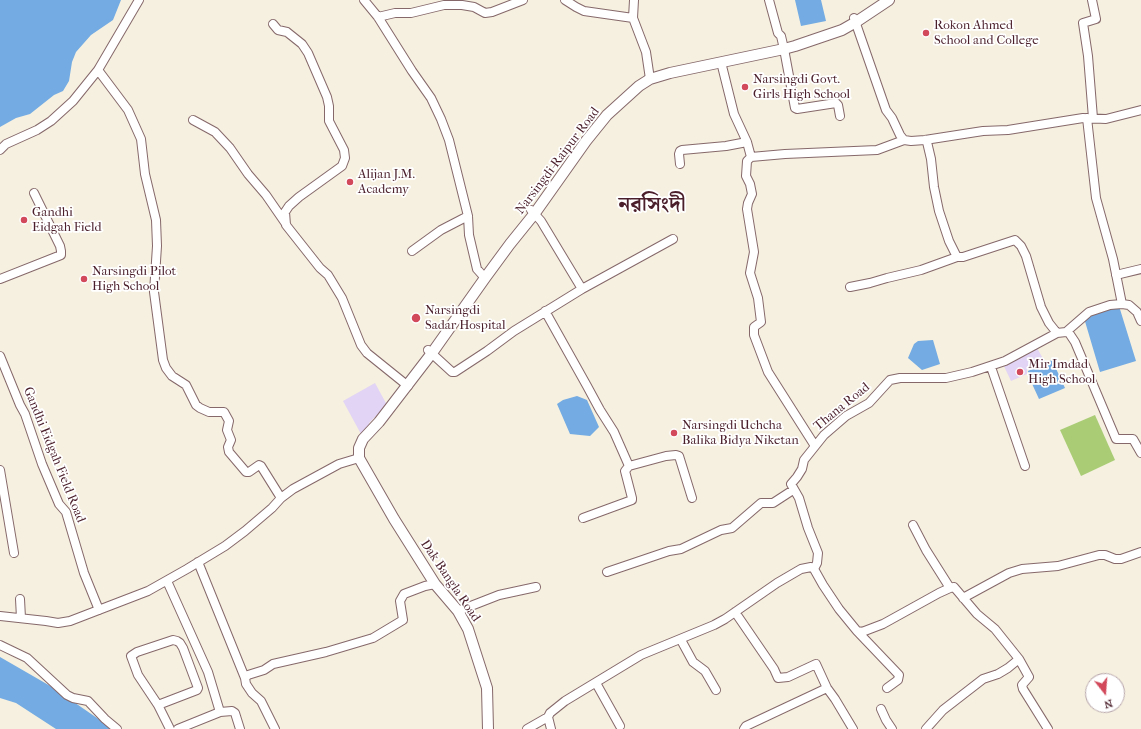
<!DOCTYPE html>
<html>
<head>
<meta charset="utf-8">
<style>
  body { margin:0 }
  #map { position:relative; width:1141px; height:729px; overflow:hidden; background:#f5f0e0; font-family:"IM FELL French Canon",serif }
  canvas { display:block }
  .north { position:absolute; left:1085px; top:673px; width:40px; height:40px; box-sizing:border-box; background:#fff; border:1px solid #b7a5aa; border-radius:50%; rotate:163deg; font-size:11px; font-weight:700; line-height:16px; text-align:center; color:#4a1f2b }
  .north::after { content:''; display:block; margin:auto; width:14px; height:18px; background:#d1495b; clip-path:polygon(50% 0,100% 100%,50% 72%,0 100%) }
</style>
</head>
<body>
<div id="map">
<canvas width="1141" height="729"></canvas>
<div class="north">N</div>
</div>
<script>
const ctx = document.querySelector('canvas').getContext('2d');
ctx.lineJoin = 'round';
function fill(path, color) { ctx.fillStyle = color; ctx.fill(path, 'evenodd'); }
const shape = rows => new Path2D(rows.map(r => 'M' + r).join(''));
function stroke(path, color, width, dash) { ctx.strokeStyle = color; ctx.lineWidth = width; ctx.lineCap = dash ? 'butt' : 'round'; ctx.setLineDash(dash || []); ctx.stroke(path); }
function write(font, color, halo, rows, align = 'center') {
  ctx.font = font + ' "IM FELL French Canon","Noto Serif Bengali",serif'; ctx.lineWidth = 3.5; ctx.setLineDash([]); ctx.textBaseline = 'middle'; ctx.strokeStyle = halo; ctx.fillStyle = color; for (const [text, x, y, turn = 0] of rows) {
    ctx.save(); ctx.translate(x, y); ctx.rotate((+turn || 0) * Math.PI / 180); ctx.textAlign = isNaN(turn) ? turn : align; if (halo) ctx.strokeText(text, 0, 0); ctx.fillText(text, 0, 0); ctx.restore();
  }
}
fill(shape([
  [1037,348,1045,362,1027,370,1027,374,1011,381,1003,364],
  [375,383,387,405,369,423,372,428,361,434,343,401]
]), '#e1d4f4');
fill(shape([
  [1095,415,1115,460,1081,476,1060,430]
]), '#a9cc75');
fill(shape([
  [0,0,121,0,113,20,91,35,76,52,72,62,69,81,63,91,54,95,30,114,16,118,0,127],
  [795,0,821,0,826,21,801,26],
  [1119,306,1136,361,1100,372,1084,318],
  [933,340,940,364,922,370,908,358,914,344,918,341],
  [1052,360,1065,388,1039,399,1028,375,1028,371],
  [577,396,587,400,599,427,590,436,570,434,557,404,563,400],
  [0,657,52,687,113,729,56,729,16,703,0,698]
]), '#73abe2');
const minor = shape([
  [364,0,378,17,412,71,431,98,441,119,449,140,468,216,469,235,477,269,485,278],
  [565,0,576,7,584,11,633,18,646,52,650,79],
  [769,0,778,33,781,36,784,49,795,108,797,109,836,103,838,105,840,116],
  [1092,0,1096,19,1083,23,1088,56,1093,118],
  [378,17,395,13,411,13,444,5,462,5,474,7,485,13,492,12,523,0],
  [633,18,634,0],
  [854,18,886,110,892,118,900,135,904,140],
  [273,24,278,30,287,32,302,44,308,53,327,97,329,106,329,121,344,150,345,158,342,166,299,197,289,206,285,212,286,225,320,268,328,275,342,298,361,345,367,353,408,386],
  [721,62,734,114,747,142,751,157],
  [98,70,128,110,141,139,145,174,156,220,157,246,154,292,163,360,166,368,172,376,186,385,196,405,200,408,209,412,224,412,229,421,227,430,231,440,228,447,229,452,246,472,249,472,259,465,261,466,281,498],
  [1087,118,1096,198,1113,259,1122,304],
  [193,120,215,132,230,148,248,174,266,195,286,224],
  [925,140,927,142,931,159,934,187,939,211,949,241,957,257],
  [0,150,6,144,37,130,51,121,73,101,98,70,139,0],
  [680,164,679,154,680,151,682,150,726,146,747,142],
  [531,210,541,221,582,289],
  [412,251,441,230,468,216],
  [1116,275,1141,269],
  [0,279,61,255,61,251,60,246,34,193],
  [850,287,870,283,887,278,921,270,957,257,963,257,1015,240,1021,246,1026,256,1041,307,1049,323,1057,333,1066,332,1069,333,1075,342,1116,439,1133,439,1141,453],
  [545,311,587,386,600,410,614,432,629,466,666,456,676,455,679,456,692,498],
  [1066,332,1089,312,1110,305,1122,304,1129,305,1137,312,1141,321],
  [428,350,452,372,455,372,487,351,514,331,582,289,673,239],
  [0,356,20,405,25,414,42,464,59,504,66,512,84,573,99,610],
  [991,367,1025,466],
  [815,446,768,372,754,335,754,327,761,322,758,298,750,273,754,252,747,209,748,203,752,194,750,184,746,176,747,161,751,157,785,154,877,150,904,140,911,141,925,140,983,131,1008,130,1083,118,1106,119,1141,110],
  [0,470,14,553],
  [583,518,632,500,632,498,625,471,629,466],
  [913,525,926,550,950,588],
  [198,562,245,678],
  [814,569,817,563,818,553,808,528,799,498,791,484,797,477,802,469,804,460,824,435,846,416,869,403,890,380,900,378,946,378,972,372,1005,361,1057,333],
  [607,572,669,551,681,549,721,530,732,528,761,503,773,503,793,490],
  [167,581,208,672,220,712],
  [963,598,1009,573,1022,569,1058,566,1099,555,1105,555,1115,559,1121,559,1141,552],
  [20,599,21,618],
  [458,611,499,595,536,587],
  [735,612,774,669,778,678,788,677,816,664,827,688,835,699,853,729],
  [0,616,46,621,58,623,70,621,148,591,187,569,225,546,245,531,272,508,281,498,293,489,339,464,359,458],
  [857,631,899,675,898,680,887,688],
  [681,640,693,662,705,671,716,690],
  [0,645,27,658,67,695,73,698,88,701,105,719,117,729],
  [596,683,620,726],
  [158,705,197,690,198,688,183,648,180,643,177,641,173,640,137,652,131,656,138,675,158,705,170,729],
  [881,709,886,720,892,729],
  [548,717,551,729],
  [178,729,220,712,232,711,235,713,240,729],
  [275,729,261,701,252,693,246,684,245,678,248,675,264,670,273,664,326,652,373,638,403,620,400,601,404,594,425,586,435,584],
  [527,729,548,717,550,713,565,701,641,655,714,625,725,619,777,583,801,569,811,567,814,569,823,585,839,609,857,631,862,632,883,624,939,593,950,588,954,587,977,614,995,629,1019,659,1029,677,1022,685,1023,689,1048,729],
  [744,729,746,726,827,688],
  [926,729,943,710,983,679,998,674,1008,668,1019,659]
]);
const major = shape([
  [488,729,487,688,468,629,458,611,435,584,394,519,359,458,359,448,363,439,379,422,432,353,485,278,510,244,535,213,586,141,607,115,639,86,650,79,670,73,784,49,795,46,842,30,856,22,889,0]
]);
stroke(minor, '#86686a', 10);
stroke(major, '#86686a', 12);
stroke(minor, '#fff', 8);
stroke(major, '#fff', 10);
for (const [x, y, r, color] of [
  [926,33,4,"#d1495b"],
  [745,87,4,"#d1495b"],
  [350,182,4,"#d1495b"],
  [24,220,4,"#d1495b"],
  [84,279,4,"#d1495b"],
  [416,318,5,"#d1495b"],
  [1020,372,4,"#d1495b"],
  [674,433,4,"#d1495b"]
]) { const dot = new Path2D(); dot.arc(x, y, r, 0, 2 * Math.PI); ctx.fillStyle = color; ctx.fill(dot); stroke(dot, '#fff', 1.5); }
write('13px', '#4a1f2b', '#fff', [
  ["Rokon Ahmed",934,26],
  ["School and College",934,41],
  ["Narsingdi Govt.",753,80],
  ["Girls High School",753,95],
  ["Alijan J.M.",358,175],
  ["Academy",358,190],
  ["Gandhi",32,213],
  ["Eidgah Field",32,228],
  ["Narsingdi Pilot",92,272],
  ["High School",92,287],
  ["Narsingdi",425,311],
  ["Sadar Hospital",425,326],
  ["Mir Imdad",1028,365],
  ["High School",1028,380],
  ["Narsingdi Uchcha",682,426],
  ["Balika Bidya Niketan",682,441]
], 'left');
write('13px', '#4a1f2b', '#fff', [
  ["Narsingdi-Raipur Road",558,161,-53],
  ["Thana Road",842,407,-39],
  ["Gandhi Eidgah Field Road",54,455,68],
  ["Dak Bangla Road",450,581,56]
]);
write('bold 21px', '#4a1f2b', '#fff', [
  ["নরসিংদী",652,206]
]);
</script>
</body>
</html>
